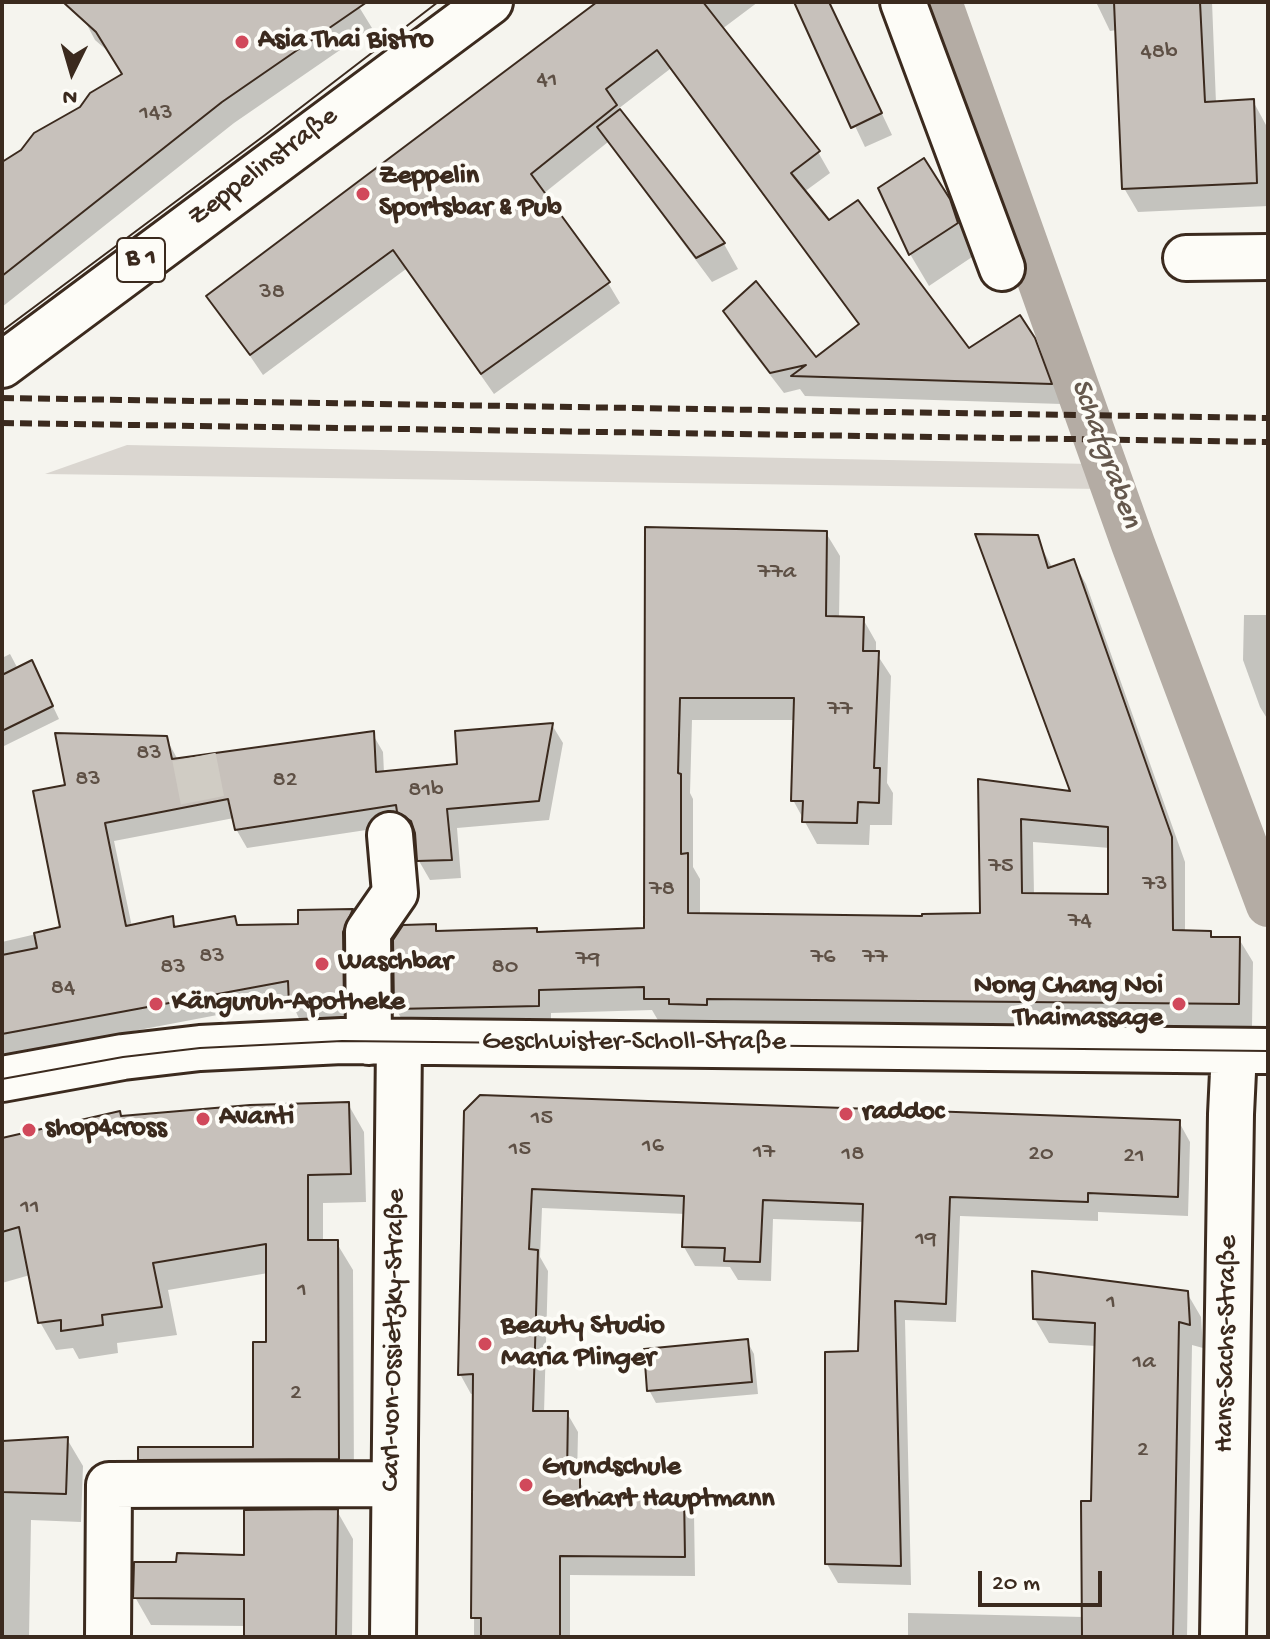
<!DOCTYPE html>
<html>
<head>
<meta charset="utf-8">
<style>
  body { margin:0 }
  #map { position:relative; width:1270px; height:1639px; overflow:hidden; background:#f5f4ee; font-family:"Gochi Hand",sans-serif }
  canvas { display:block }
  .frame { position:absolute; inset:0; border:4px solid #3b2a1e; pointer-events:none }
  .north { position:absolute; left:32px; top:32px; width:80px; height:80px; -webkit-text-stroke:6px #fdfcf7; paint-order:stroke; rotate:185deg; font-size:22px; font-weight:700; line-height:32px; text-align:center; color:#3b2a1e }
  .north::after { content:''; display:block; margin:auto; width:28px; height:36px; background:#3b2a1e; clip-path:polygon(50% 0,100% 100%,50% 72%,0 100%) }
  .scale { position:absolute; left:978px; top:1571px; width:124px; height:36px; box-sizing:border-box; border:4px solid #3b2a1e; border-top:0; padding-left:10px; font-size:24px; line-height:28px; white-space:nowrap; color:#3b2a1e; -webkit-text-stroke:6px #fdfcf7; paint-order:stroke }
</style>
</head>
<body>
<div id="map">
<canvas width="1270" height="1639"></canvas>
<div class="frame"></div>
<div class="north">N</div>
<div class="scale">20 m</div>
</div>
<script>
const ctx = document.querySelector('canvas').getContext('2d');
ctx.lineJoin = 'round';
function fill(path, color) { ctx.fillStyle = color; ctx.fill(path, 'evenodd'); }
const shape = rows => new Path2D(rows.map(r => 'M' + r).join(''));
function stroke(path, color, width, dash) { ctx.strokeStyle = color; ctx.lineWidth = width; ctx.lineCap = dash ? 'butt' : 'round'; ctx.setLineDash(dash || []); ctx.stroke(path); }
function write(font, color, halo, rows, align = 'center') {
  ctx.font = font + ' "Gochi Hand",sans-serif'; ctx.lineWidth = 8; ctx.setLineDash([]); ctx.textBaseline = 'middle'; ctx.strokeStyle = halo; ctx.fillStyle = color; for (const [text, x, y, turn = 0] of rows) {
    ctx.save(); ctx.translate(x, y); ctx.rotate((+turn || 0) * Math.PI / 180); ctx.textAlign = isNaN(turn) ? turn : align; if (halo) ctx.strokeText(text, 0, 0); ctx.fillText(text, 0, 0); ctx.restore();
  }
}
fill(shape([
  [127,445,1092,464,1101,489,45,474]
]), '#dad6d0');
fill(shape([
  [75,2,356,2,372,28,234,123,2,307,2,164,124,75,110,53,95,40],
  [601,2,758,2,722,29,818,152,830,173,804,192,828,222,969,351,1033,339,1046,361,1062,404,805,396,800,389,784,393,737,332,725,311,816,360,860,326,670,69,618,109,724,244,738,269,712,282,608,142,543,194,608,283,620,303,494,394,406,269,263,375,209,296],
  [796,2,829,2,892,135,865,147],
  [1096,2,1212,2,1216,103,1253,101,1266,125,1268,206,1138,212,1124,188,1117,30,1110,31],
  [948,200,967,233,975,255,929,286,910,254],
  [647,529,826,533,840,556,839,618,863,619,876,642,876,653,891,676,887,783,893,793,892,825,870,825,869,845,817,844,793,800,795,720,692,720,690,793,693,799,693,867,700,879,700,915,924,918,982,915,980,781,1073,793,1036,537,1053,569,1073,561,1086,584,1185,862,1185,933,1210,933,1214,939,1239,939,1253,962,1252,1027,719,1022,719,1027,684,1027,681,1022,659,1022,652,1010,551,1013,551,1028,409,1032,396,1009,435,926,439,933,536,930,538,934,646,930],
  [1033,842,1110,848,1110,896,1034,895],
  [1244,615,1268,615,1268,720,1260,707,1243,660],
  [10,654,18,669,38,675,59,719,2,747,2,658],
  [552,725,563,743,549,820,457,828,461,878,430,880,419,861,417,835,406,824,247,848,236,829,234,818,114,841,132,927,172,918,177,928,234,919,239,927,300,926,352,911,362,929,353,1023,302,1025,291,1001,2,1056,2,942,62,928,68,787,166,738,178,760,372,733,383,752,384,773,460,766],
  [348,1104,364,1132,366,1202,323,1203,323,1242,336,1242,353,1270,354,1487,156,1487,140,1459,255,1449,268,1344,268,1273,168,1290,177,1335,117,1343,118,1353,79,1359,73,1348,56,1350,40,1322,30,1275,2,1283,2,1140,43,1129,119,1114,122,1118],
  [466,1112,1179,1122,1190,1142,1188,1216,1098,1212,1098,1221,960,1216,956,1322,905,1320,911,1585,838,1583,827,1564,860,1353,864,1222,773,1219,771,1281,738,1280,730,1267,695,1266,684,1247,686,1214,542,1208,540,1257,548,1271,544,1413,567,1413,578,1432,577,1478,588,1495,683,1494,694,1514,695,1576,570,1575,570,1637,474,1637,475,1393,471,1394,460,1374],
  [1187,1293,1201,1317,1203,1348,1192,1345,1187,1637,908,1637,908,1613,1084,1617,1093,1503,1096,1346,1049,1343,1035,1319],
  [747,1341,754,1354,758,1394,656,1403,649,1390],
  [67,1439,83,1466,81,1522,31,1520,29,1637,2,1637,2,1444],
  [337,1511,353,1539,352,1637,246,1637,246,1626,151,1625,135,1597,178,1564,246,1557]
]), '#0003');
stroke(shape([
  [940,2,1133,544,1268,905]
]), '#b4aca4', 44);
const building = shape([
  [63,2,367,2,222,102,2,276,2,162,21,150,34,133,80,107,90,93,122,74,96,32,63,2],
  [597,2,703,2,820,151,791,173,829,220,858,200,969,348,1020,315,1035,338,1052,384,791,376,806,365,770,373,723,311,756,281,816,357,859,324,657,50,606,89,617,105,531,174,610,282,481,374,393,250,250,355,206,296,597,2],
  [794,2,829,2,882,113,851,128,794,2],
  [1114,2,1200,2,1205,102,1254,99,1257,183,1122,189,1114,2],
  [620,109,725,243,696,258,597,127,620,109],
  [924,158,950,199,958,223,909,255,878,188,924,158],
  [645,527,827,531,826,616,864,617,863,651,879,651,874,768,880,768,879,803,858,802,857,823,802,822,803,801,791,801,794,698,680,698,678,773,681,774,681,854,688,853,688,913,922,916,922,914,980,913,978,779,1070,791,975,534,1038,535,1048,568,1074,559,1172,837,1173,930,1211,931,1211,937,1240,937,1239,1004,707,999,707,1005,669,1004,669,999,644,999,644,987,539,990,539,1006,394,1009,393,940,403,925,436,924,436,931,537,928,537,932,644,928,645,527],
  [1021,819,1108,827,1108,894,1022,893,1021,819],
  [32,660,53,706,2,731,2,675,32,660],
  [553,723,539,801,447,809,452,860,417,861,415,833,411,821,397,812,396,805,235,830,228,799,105,823,126,926,173,916,174,927,235,916,237,925,298,924,298,910,353,909,343,932,344,1005,289,1006,288,981,2,1034,2,955,37,948,34,933,60,927,33,791,65,785,55,733,167,736,172,759,374,731,376,772,457,764,455,731,553,723],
  [480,1095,1180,1120,1178,1197,1088,1193,1088,1202,950,1197,946,1304,895,1301,901,1566,825,1564,825,1352,858,1351,863,1204,763,1200,760,1262,724,1261,725,1248,682,1247,684,1196,532,1189,529,1249,538,1250,533,1411,568,1411,567,1476,580,1476,580,1493,684,1492,685,1557,560,1556,560,1637,481,1637,481,1618,471,1618,473,1374,458,1375,464,1111,480,1095],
  [349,1102,351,1174,308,1175,308,1240,338,1240,339,1459,138,1460,138,1447,253,1447,253,1342,266,1342,266,1244,153,1263,162,1307,102,1315,103,1325,61,1331,61,1320,38,1323,19,1227,2,1232,2,1138,120,1111,121,1116,250,1105,349,1102],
  [1032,1271,1188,1291,1190,1325,1179,1322,1173,1637,1082,1637,1081,1501,1091,1501,1095,1323,1033,1319,1032,1271],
  [748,1339,752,1382,647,1391,644,1349,748,1339],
  [68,1437,66,1494,2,1492,2,1441,68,1437],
  [338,1509,336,1637,244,1637,244,1599,133,1598,134,1562,176,1562,177,1553,244,1555,244,1510,338,1509]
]);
fill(building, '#c7c1bb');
stroke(building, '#3b2a1e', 2);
stroke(shape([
  [194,757,203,803]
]), '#d0ccc4', 44, [44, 22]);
const minor = shape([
  [903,2,1002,268],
  [1186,258,1268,257],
  [369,1042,368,932,395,893,390,835],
  [2,1079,123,1057,200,1048,342,1041,1268,1051],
  [108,1637,109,1485,394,1484],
  [393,1637,399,1042],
  [1223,1637,1231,1114,1234,1051]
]);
const major = shape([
  [2,365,490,2]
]);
stroke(minor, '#3b2a1e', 50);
stroke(major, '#3b2a1e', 50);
stroke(minor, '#fdfcf7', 44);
stroke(major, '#fdfcf7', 44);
stroke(shape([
  [2,331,265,135,438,2],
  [2,1079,123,1057,200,1048,342,1041,1268,1051]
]), '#3b2a1e', 2);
stroke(shape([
  [2,398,1268,418],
  [2,423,1268,442]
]), '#3b2a1e', 6, [12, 6]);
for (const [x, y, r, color] of [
  [242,42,8,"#d1495b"],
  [363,194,8,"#d1495b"],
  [322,964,8,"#d1495b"],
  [156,1004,8,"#d1495b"],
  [1179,1004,8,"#d1495b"],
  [846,1114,8,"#d1495b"],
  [203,1119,8,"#d1495b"],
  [29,1130,8,"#d1495b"],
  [485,1344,8,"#d1495b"],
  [526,1485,8,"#d1495b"]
]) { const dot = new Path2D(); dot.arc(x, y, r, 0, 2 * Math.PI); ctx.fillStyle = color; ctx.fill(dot); stroke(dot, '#fdfcf7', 3); }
write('24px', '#5e5045', null, [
  ["48b",1159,53],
  ["41",547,81],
  ["143",156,114],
  ["38",272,293],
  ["77a",777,573],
  ["77",840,710],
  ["83",149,754],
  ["83",88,780],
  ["82",285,781],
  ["81b",426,791],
  ["75",1001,867],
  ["73",1155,885],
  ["78",662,890],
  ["74",1080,922],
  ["83",212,957],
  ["76",823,958],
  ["77",875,958],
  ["79",588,960],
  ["83",173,968],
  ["80",505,968],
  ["84",63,989],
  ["15",542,1119],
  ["16",653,1147],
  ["15",520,1150],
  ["17",764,1153],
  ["18",853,1155],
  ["20",1041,1155],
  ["21",1134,1157],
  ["11",30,1208],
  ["19",926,1240],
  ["1",302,1291],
  ["1",1111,1303],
  ["1a",1144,1363],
  ["2",296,1394],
  ["2",1143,1451]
]);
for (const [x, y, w] of [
  [141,260,48]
]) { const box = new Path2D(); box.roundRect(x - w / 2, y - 22, w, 44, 6); ctx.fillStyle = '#fdfcf7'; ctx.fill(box); stroke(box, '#3b2a1e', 2); }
write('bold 26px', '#3b2a1e', null, [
  ["B 1",141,260]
]);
write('bold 28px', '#3b2a1e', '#fdfcf7', [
  ["Asia Thai Bistro",258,42],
  ["Zeppelin",379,178],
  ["Sportsbar & Pub",379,210],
  ["Waschbar",338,964],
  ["Nong Chang Noi",1163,988,"right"],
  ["Thaimassage",1163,1020,"right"],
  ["Känguruh-Apotheke",172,1004],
  ["raddoc",862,1114],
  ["Avanti",219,1119],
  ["shop4cross",45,1130],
  ["Beauty Studio",501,1328],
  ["Maria Plinger",501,1360],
  ["Grundschule",542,1469],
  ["Gerhart Hauptmann",542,1501]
], 'left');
write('28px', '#3b2a1e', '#fdfcf7', [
  ["Zeppelinstraße",264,168,-37],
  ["Geschwister-Scholl-Straße",634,1044],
  ["Carl-von-Ossietzky-Straße",395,1340,-89],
  ["Hans-Sachs-Straße",1228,1344,-89]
]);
write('italic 30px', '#65584d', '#fdfcf7', [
  ["Schafgraben",1104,454,70]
]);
</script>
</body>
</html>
